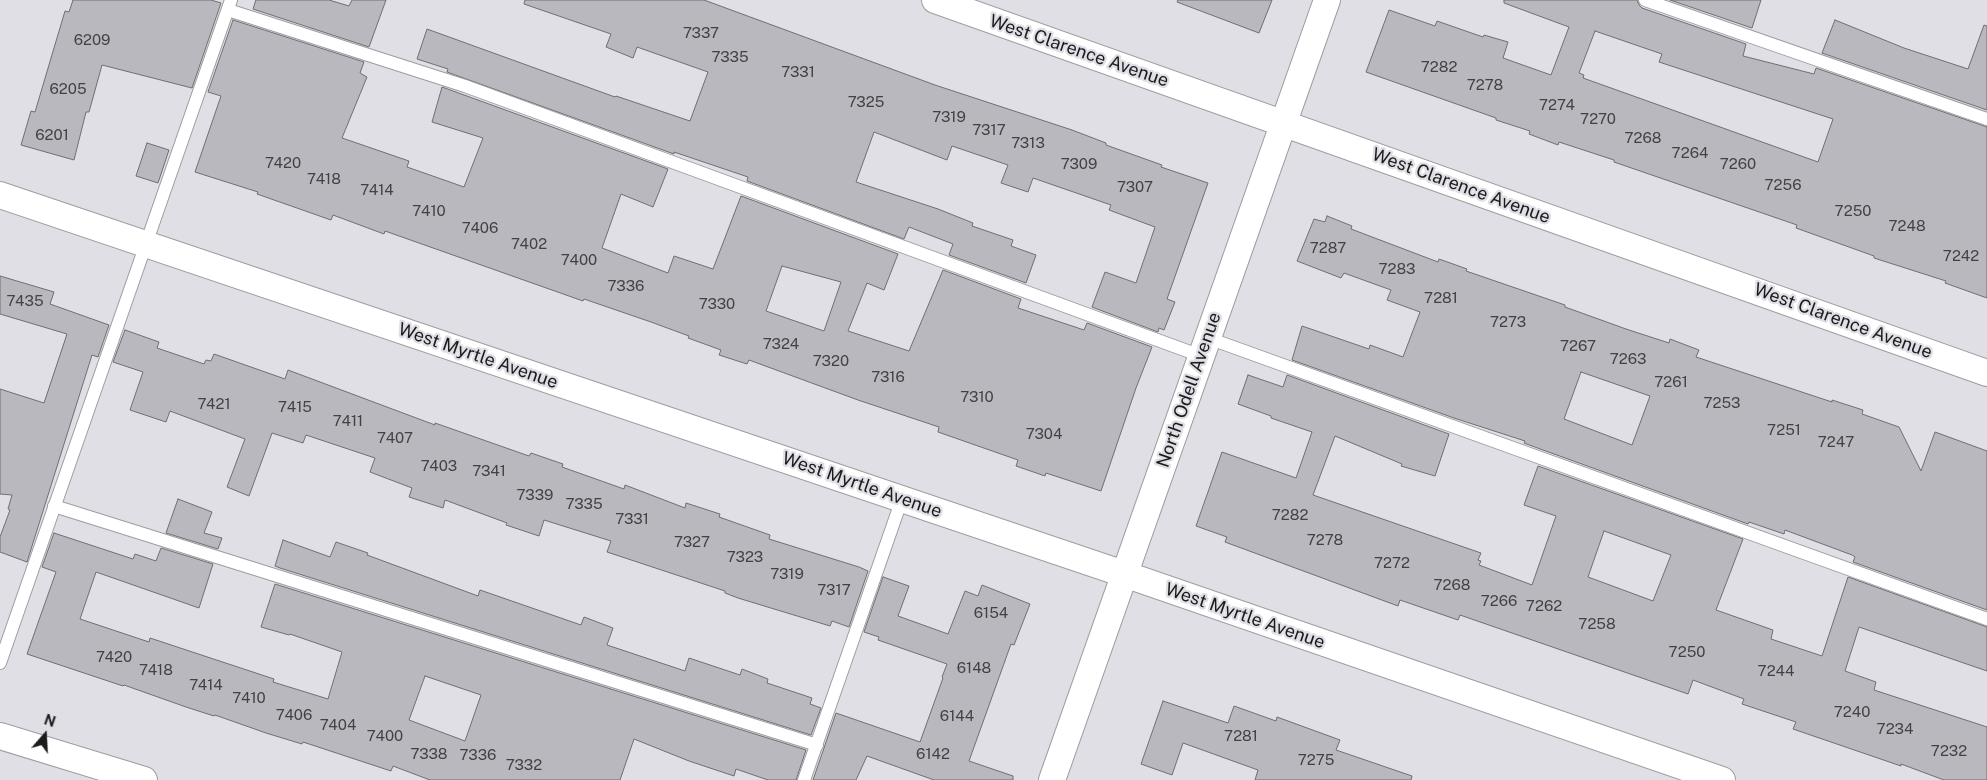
<!DOCTYPE html>
<html>
<head>
<meta charset="utf-8">
<style>
  body { margin:0 }
  #map { position:relative; width:1987px; height:780px; overflow:hidden; background:#dfdfe5; font-family:"Public Sans",sans-serif }
  canvas { display:block }
  .north { position:absolute; left:20px; top:710px; width:50px; height:50px; -webkit-text-stroke:4px #dfdfe5; paint-order:stroke; rotate:19deg; font-size:14px; font-weight:700; line-height:20px; text-align:center; color:#1b1a1c }
  .north::after { content:''; display:block; margin:auto; width:18px; height:22px; background:#1b1a1c; clip-path:polygon(50% 0,100% 100%,50% 72%,0 100%) }
</style>
</head>
<body>
<div id="map">
<canvas width="1987" height="780"></canvas>
<div class="north">N</div>
</div>
<script>
const ctx = document.querySelector('canvas').getContext('2d');
ctx.lineJoin = 'round';
function fill(path, color) { ctx.fillStyle = color; ctx.fill(path, 'evenodd'); }
const shape = rows => new Path2D(rows.map(r => 'M' + r).join(''));
function stroke(path, color, width, dash) { ctx.strokeStyle = color; ctx.lineWidth = width; ctx.lineCap = dash ? 'butt' : 'round'; ctx.setLineDash(dash || []); ctx.stroke(path); }
function write(font, color, halo, rows, align = 'center') {
  ctx.font = font + ' "Public Sans",sans-serif'; ctx.lineWidth = 4.5; ctx.setLineDash([]); ctx.textBaseline = 'middle'; ctx.strokeStyle = halo; ctx.fillStyle = color; for (const [text, x, y, turn = 0] of rows) {
    ctx.save(); ctx.translate(x, y); ctx.rotate((+turn || 0) * Math.PI / 180); ctx.textAlign = isNaN(turn) ? turn : align; if (halo) ctx.strokeText(text, 0, 0); ctx.fillText(text, 0, 0); ctx.restore();
  }
}
const building = shape([
  [73,0,211,0,221,3,192,88,102,65,89,112,86,112,74,160,21,145,31,111,35,112,65,11,69,12,73,0],
  [256,0,329,0,349,6,352,0,386,0,369,47,253,9,256,0],
  [525,0,704,0,935,85,1072,130,1106,143,1106,145,1162,165,1161,167,1208,183,1167,299,1175,302,1164,330,1159,328,1158,332,1092,307,1105,272,1136,283,1155,227,1109,210,1111,205,1033,178,1028,192,1001,183,1008,165,952,146,947,160,874,132,856,182,938,209,973,223,972,226,1013,240,1011,246,1036,255,1026,283,949,255,953,244,909,227,904,239,747,181,748,177,674,152,674,154,447,72,448,69,417,59,427,29,615,97,616,96,690,121,708,72,637,47,633,58,606,47,611,34,524,4,525,0],
  [1178,0,1272,0,1259,33,1177,2,1178,0],
  [1504,0,1637,0,1639,5,1642,8,1746,44,1743,56,1814,74,1816,68,1987,127,1987,298,1945,283,1946,281,1874,258,1874,256,1796,228,1797,225,1614,162,1614,160,1559,142,1558,145,1529,134,1530,131,1496,120,1496,118,1366,72,1389,10,1435,26,1437,21,1483,37,1484,35,1508,42,1503,58,1551,75,1569,27,1504,3,1504,0],
  [1595,31,1662,54,1659,62,1833,119,1818,162,1583,78,1584,75,1579,73,1595,31],
  [1670,0,1761,0,1752,28,1670,0],
  [233,20,364,62,360,73,367,77,342,138,409,161,407,167,464,187,483,138,432,122,442,87,668,169,653,207,621,194,602,248,668,273,674,256,713,269,741,196,898,254,884,290,867,283,848,331,909,351,943,270,1021,299,1018,308,1084,330,1087,323,1152,347,1136,388,1101,491,1046,473,1045,476,1016,466,1018,460,938,432,939,427,858,400,749,360,747,364,719,355,721,350,688,338,689,336,651,322,584,299,583,301,385,231,384,234,333,215,331,220,257,194,258,192,195,172,221,96,208,92,233,20],
  [782,266,841,282,824,331,766,311,782,266],
  [1835,20,1904,48,1968,69,1984,25,1987,26,1987,110,1822,53,1835,20],
  [147,143,169,150,158,183,136,176,147,143],
  [1327,216,1352,226,1351,229,1438,262,1439,259,1467,269,1466,271,1565,305,1565,307,1626,329,1669,343,1670,339,1699,350,1696,357,1832,402,1832,400,1863,410,1862,414,1899,427,1921,471,1935,432,1987,451,1987,610,1853,562,1855,557,1852,555,1785,530,1784,534,1749,522,1748,524,1543,450,1524,443,1525,441,1454,418,1292,360,1302,326,1369,349,1370,345,1403,357,1420,312,1387,300,1391,290,1344,273,1341,278,1297,261,1314,219,1325,222,1327,216],
  [1581,372,1650,396,1632,445,1564,419,1581,372],
  [0,276,54,292,50,304,109,325,98,357,92,355,27,562,0,552,0,537,10,510,8,509,12,495,0,494,0,389,44,403,67,334,0,314,0,276],
  [125,330,159,342,157,348,204,364,206,360,211,361,214,354,285,379,288,370,435,425,435,423,529,456,531,453,563,464,562,467,624,489,625,485,685,508,686,503,720,514,719,517,770,535,769,539,859,567,868,571,849,627,832,621,830,626,738,598,725,593,725,591,607,552,611,541,544,520,539,536,506,525,507,523,445,500,443,508,409,497,412,488,370,472,375,458,306,435,303,443,272,433,249,496,227,487,245,439,170,411,166,422,130,410,143,372,113,362,125,330],
  [1248,375,1283,387,1287,375,1449,434,1435,476,1401,466,1402,464,1335,436,1313,495,1481,553,1478,560,1481,561,1479,565,1532,585,1556,516,1524,505,1538,466,1743,539,1716,610,1773,630,1771,639,1822,656,1848,577,1987,627,1987,671,1859,627,1845,671,1876,682,1874,690,1987,727,1987,780,1944,780,1901,764,1901,766,1793,729,1796,722,1742,704,1744,699,1693,680,1688,694,1460,615,1458,620,1400,600,1398,606,1225,542,1227,537,1196,526,1222,452,1296,478,1312,432,1271,418,1271,416,1238,404,1248,375],
  [1604,531,1671,555,1653,601,1588,577,1604,531],
  [178,499,212,512,204,533,222,538,218,549,166,533,178,499],
  [54,533,133,559,135,554,156,561,161,548,213,564,199,608,96,572,80,619,149,642,150,638,274,679,273,682,328,699,342,652,290,634,289,635,261,627,275,584,806,750,796,780,768,780,736,769,734,776,689,761,634,739,620,780,430,780,393,766,391,771,303,742,302,744,266,733,215,715,214,716,186,707,124,685,123,686,27,654,56,572,42,567,54,533],
  [425,676,481,695,465,741,409,720,425,676],
  [283,540,330,557,336,542,368,553,367,555,478,596,480,590,581,625,584,617,613,628,607,645,685,671,689,658,740,675,742,669,768,679,767,683,812,698,810,704,821,708,811,735,280,568,275,566,283,540],
  [883,577,909,586,898,616,948,634,965,591,978,596,982,585,1030,604,1014,645,1011,644,969,761,1013,776,1013,780,934,780,867,756,856,780,813,780,836,713,920,742,943,678,942,677,947,664,878,640,879,637,864,632,883,577],
  [1163,701,1228,723,1234,706,1276,721,1277,717,1340,740,1336,750,1412,776,1411,780,1255,780,1258,770,1183,743,1172,775,1141,764,1163,701]
]);
fill(building, '#b9b8be');
stroke(building, '#6f6e73', 1);
const service = shape([
  [1645,0,1987,119],
  [228,10,465,86,1201,356],
  [1208,338,1987,619],
  [54,506,817,745],
  [0,663,231,0],
  [804,780,902,499]
]);
const minor = shape([
  [935,0,1987,373],
  [0,195,1124,574,1722,780],
  [0,736,144,780],
  [1052,780,1327,0]
]);
stroke(service, '#9d9da2', 14);
stroke(minor, '#9d9da2', 28);
stroke(service, '#fff', 12);
stroke(minor, '#fff', 26);
write('15px', '#424244', null, [
  ["7337",701,33],
  ["6209",92,40],
  ["7335",730,57],
  ["7282",1439,67],
  ["7331",798,72],
  ["7278",1485,85],
  ["6205",68,89],
  ["7325",866,102],
  ["7274",1557,105],
  ["7319",949,117],
  ["7270",1598,119],
  ["7317",989,130],
  ["6201",52,135],
  ["7268",1643,138],
  ["7313",1028,143],
  ["7264",1690,153],
  ["7420",283,163],
  ["7309",1079,164],
  ["7260",1738,164],
  ["7418",324,179],
  ["7256",1783,185],
  ["7307",1135,187],
  ["7414",377,190],
  ["7410",429,211],
  ["7250",1853,211],
  ["7248",1907,226],
  ["7406",480,228],
  ["7402",529,244],
  ["7287",1328,248],
  ["7242",1961,256],
  ["7400",579,260],
  ["7283",1397,269],
  ["7336",626,286],
  ["7281",1441,298],
  ["7435",25,301],
  ["7330",717,304],
  ["7273",1508,322],
  ["7324",781,344],
  ["7267",1578,346],
  ["7263",1628,359],
  ["7320",831,361],
  ["7316",888,377],
  ["7261",1671,382],
  ["7310",977,397],
  ["7253",1722,403],
  ["7421",214,404],
  ["7415",295,407],
  ["7411",348,421],
  ["7251",1784,430],
  ["7304",1044,434],
  ["7407",395,438],
  ["7247",1836,442],
  ["7403",439,466],
  ["7341",489,471],
  ["7339",535,495],
  ["7335",584,504],
  ["7282",1290,515],
  ["7331",632,519],
  ["7278",1325,540],
  ["7327",692,542],
  ["7323",745,557],
  ["7272",1392,563],
  ["7319",787,574],
  ["7268",1452,585],
  ["7317",834,590],
  ["7266",1499,601],
  ["7262",1544,606],
  ["6154",991,613],
  ["7258",1597,624],
  ["7250",1687,652],
  ["7420",114,657],
  ["6148",974,668],
  ["7418",156,670],
  ["7244",1776,671],
  ["7414",206,685],
  ["7410",249,698],
  ["7240",1852,712],
  ["7406",294,715],
  ["6144",957,716],
  ["7404",338,725],
  ["7234",1895,729],
  ["7400",385,736],
  ["7281",1241,736],
  ["7232",1949,751],
  ["7338",429,754],
  ["6142",933,754],
  ["7336",478,755],
  ["7275",1316,760],
  ["7332",524,765]
]);
write('18px', '#1b1a1c', '#dfdfe5', [
  ["West Clarence Avenue",1079,51,19],
  ["West Clarence Avenue",1461,186,20],
  ["West Clarence Avenue",1843,321,20],
  ["West Myrtle Avenue",478,356,19],
  ["North Odell Avenue",1189,390,-71],
  ["West Myrtle Avenue",862,485,19],
  ["West Myrtle Avenue",1245,616,19]
]);
</script>
</body>
</html>
